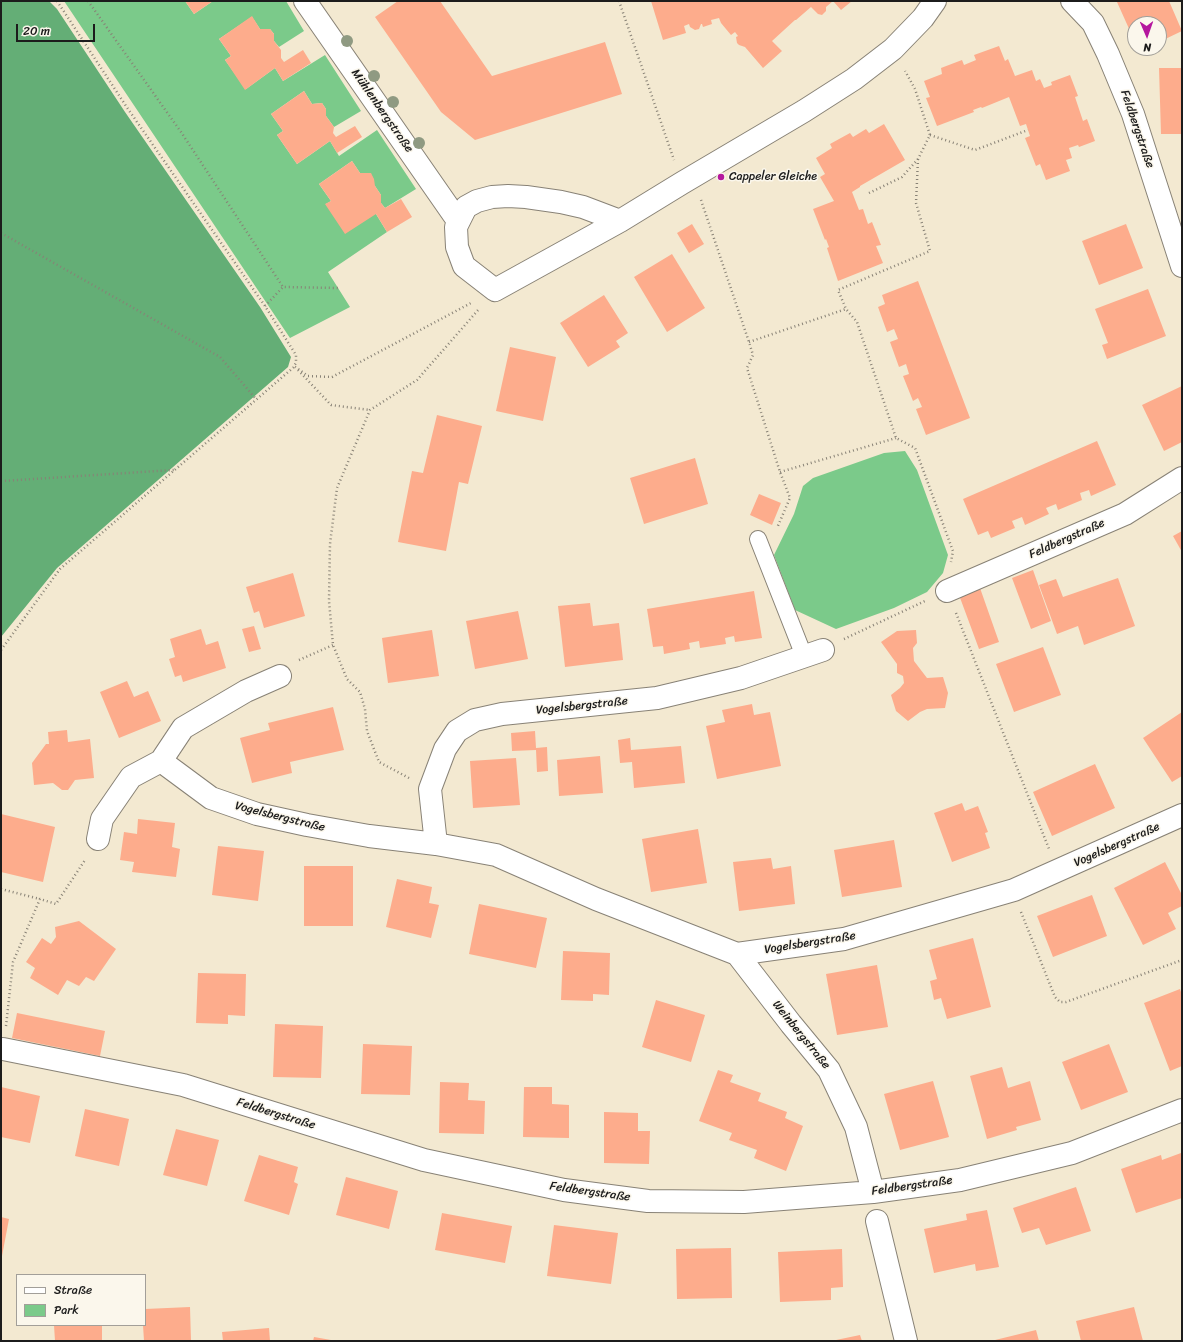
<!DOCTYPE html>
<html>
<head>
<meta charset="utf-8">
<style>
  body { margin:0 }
  #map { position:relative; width:1183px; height:1342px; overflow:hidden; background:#f3e9d1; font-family:Sriracha,sans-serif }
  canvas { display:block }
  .frame { position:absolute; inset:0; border:2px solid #1c1c1c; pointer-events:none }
  .legend { position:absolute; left:16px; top:1274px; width:130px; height:52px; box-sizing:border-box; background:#fbf7ec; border:1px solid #a29f99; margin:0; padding:5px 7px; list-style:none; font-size:12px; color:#1c1c1c }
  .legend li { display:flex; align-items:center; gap:8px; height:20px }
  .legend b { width:20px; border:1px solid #a29f99 }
  .north { position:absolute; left:1127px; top:16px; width:40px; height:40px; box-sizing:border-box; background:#fbf7ec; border:1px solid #a29f99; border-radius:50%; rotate:178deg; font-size:11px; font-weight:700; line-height:16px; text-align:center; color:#1c1c1c }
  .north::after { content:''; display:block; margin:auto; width:14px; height:18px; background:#b5179e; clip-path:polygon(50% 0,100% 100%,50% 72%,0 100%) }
  .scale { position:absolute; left:16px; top:24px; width:79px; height:18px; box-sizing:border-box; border:2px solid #1c1c1c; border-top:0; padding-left:5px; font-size:12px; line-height:14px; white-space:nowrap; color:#1c1c1c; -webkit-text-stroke:3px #fbf7ec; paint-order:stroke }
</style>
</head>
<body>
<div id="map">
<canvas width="1183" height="1342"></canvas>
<div class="frame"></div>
<ul class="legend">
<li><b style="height:5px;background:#fff"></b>Straße</li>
<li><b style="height:11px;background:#7bca8a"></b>Park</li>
</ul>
<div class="north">N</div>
<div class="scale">20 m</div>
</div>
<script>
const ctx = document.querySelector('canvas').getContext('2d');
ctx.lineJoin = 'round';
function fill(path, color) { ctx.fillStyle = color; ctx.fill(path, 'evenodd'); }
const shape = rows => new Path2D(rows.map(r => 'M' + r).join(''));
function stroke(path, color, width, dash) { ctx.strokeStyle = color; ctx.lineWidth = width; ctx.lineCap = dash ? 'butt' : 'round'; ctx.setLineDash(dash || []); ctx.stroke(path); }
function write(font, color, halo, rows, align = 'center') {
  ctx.font = font + ' Sriracha,sans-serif'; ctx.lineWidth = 3; ctx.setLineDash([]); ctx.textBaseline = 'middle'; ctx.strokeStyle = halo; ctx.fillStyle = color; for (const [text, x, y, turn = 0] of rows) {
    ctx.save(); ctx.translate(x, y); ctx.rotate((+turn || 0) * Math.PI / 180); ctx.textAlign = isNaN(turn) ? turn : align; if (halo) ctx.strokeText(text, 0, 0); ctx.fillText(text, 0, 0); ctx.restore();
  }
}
fill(shape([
  [64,1,185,1,194,14,213,1,286,1,304,31,279,47,274,41,274,34,270,29,260,29,252,17,219,39,231,56,225,60,246,89,275,68,283,81,325,55,361,111,334,127,326,116,326,109,322,103,312,104,304,91,271,114,283,131,277,135,297,164,330,141,339,156,377,130,416,189,385,208,381,203,381,195,375,186,360,173,352,161,319,184,331,201,326,204,376,214,387,232,328,272,350,307,290,338],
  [905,451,917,470,948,555,943,573,927,592,894,608,836,629,795,610,774,555,794,514,803,486,813,478,884,453]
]), '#7bca8a');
fill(shape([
  [1,1,49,1,57,9,125,112,260,307,291,357,288,367,57,568,1,637]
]), '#64ae76');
fill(shape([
  [185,1,213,1,194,14],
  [398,1,440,1,492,76,605,42,622,94,475,140,441,112,375,17],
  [651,1,852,1,841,10,833,1,826,7,826,11,822,15,818,14,811,7,796,20,795,20,772,41,782,51,763,68,745,47,739,45,737,43,736,37,738,36,735,32,731,35,721,23,719,18,711,20,712,24,703,27,702,24,701,24,699,29,695,30,690,27,689,24,684,26,686,33,663,40],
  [1119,1,1169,1,1182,31,1159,42,1159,24,1135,24,1135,42,1117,2],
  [252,16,260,29,270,29,274,34,274,41,281,50,281,58,284,62,303,50,311,63,283,81,275,68,245,90,225,60,231,56,219,39],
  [999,46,1005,61,1008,59,1015,76,1032,70,1036,81,1040,79,1044,88,1052,85,1051,82,1070,75,1078,96,1075,97,1083,121,1087,119,1095,141,1079,147,1078,145,1069,148,1072,158,1066,160,1070,171,1046,180,1040,164,1036,166,1025,138,1030,136,1026,124,1020,126,1009,97,982,108,981,107,973,110,974,112,937,126,926,98,930,97,924,81,942,74,941,68,962,60,964,65,976,60,974,55],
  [1159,68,1182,68,1182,134,1161,134],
  [304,91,312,104,322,103,326,109,326,116,334,127,333,133,336,137,355,126,362,137,337,153,330,141,297,164,277,135,283,131,271,114],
  [884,124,905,160,860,186,860,187,852,192,859,210,863,209,868,224,872,222,881,245,876,246,883,263,838,281,827,248,829,247,826,239,825,240,813,209,834,201,820,177,825,174,816,158,832,148,830,144,850,133,853,137,866,129,869,133],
  [352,161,360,173,371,173,374,179,375,186,381,195,381,203,385,208,401,199,412,217,387,232,376,214,345,234,325,204,331,201,319,184],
  [692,224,704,244,689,253,677,233],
  [1126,224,1143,268,1099,285,1082,241],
  [672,254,705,308,667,332,634,277],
  [918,281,970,418,926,435,916,409,922,407,918,398,913,401,903,376,909,374,906,364,899,367,890,342,898,339,894,329,887,332,878,307,885,304,882,295],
  [1148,289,1166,336,1107,359,1102,345,1108,343,1095,309],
  [604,295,628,333,616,341,620,347,588,367,560,323],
  [510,347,556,357,543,421,496,411],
  [1182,386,1182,442,1164,451,1142,405],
  [437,415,482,426,468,484,459,482,446,551,398,542,412,471,423,473],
  [1097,441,1116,485,1091,496,1089,490,1080,493,1082,500,1058,510,1056,504,1046,508,1049,514,1025,525,1022,517,1012,521,1015,528,991,538,988,531,978,535,963,499],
  [695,458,708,504,644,524,630,478],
  [759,494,781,503,772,525,750,515],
  [1182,531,1182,552,1173,536],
  [1033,570,1051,621,1031,629,1012,578],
  [293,573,305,616,264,628,259,611,254,613,246,587],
  [1118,578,1135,626,1084,645,1078,626,1057,634,1039,585,1056,579,1063,597],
  [980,588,999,642,979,649,959,595],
  [754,591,762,638,735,642,734,636,725,638,726,644,700,648,699,641,689,643,690,649,664,654,663,646,653,647,647,609],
  [590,603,593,626,619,623,623,660,565,667,558,606],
  [518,611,528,659,475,669,466,621],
  [254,626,261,649,249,652,242,629],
  [201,629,206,645,218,641,226,668,183,682,181,675,175,677,169,659,175,657,170,639],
  [432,630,439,676,388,683,382,638],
  [916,630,917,643,913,648,914,661,927,678,943,677,948,693,945,708,927,709,920,712,908,721,896,711,891,695,900,688,904,683,903,676,897,673,897,664,881,642,897,631],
  [1043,647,1061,695,1014,712,996,664],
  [127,681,134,697,148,691,161,721,119,738,100,692],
  [752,704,754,715,770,712,781,766,717,779,706,726,725,722,722,710],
  [333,707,344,750,290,762,292,773,252,783,240,738,270,730,268,723],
  [1182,712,1182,776,1172,782,1143,738],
  [67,730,68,742,90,739,94,778,75,780,68,790,62,790,53,783,34,785,32,763,46,744,49,744,48,732],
  [535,731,536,748,547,747,548,771,537,772,536,750,512,751,511,733],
  [630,738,631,750,681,746,685,783,634,788,632,762,620,763,618,740],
  [600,756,603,793,559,796,557,760],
  [516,758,520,805,473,808,470,761],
  [1095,764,1115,808,1052,836,1033,792],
  [962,803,965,811,978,806,988,832,985,833,990,848,952,862,934,813],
  [1,814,55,827,43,882,1,872],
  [138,819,175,823,172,847,180,849,176,877,132,872,134,862,120,860,124,832,137,834],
  [698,829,707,883,651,892,642,839],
  [894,840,902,887,842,897,834,850],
  [218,846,264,851,258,901,212,895],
  [771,858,773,869,791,866,795,904,739,911,733,862],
  [1165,862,1182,895,1182,906,1168,913,1176,929,1143,945,1114,888],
  [304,866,353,866,353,926,304,926],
  [397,879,432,887,429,903,439,905,431,938,386,927],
  [1092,895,1107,936,1053,957,1037,916],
  [479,904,547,918,536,968,469,954],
  [79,921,116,949,94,981,86,977,79,986,67,980,58,995,30,978,35,968,26,962,42,938,51,944,56,937,55,927],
  [973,938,991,1007,947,1019,941,998,934,1000,930,981,937,979,929,950],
  [563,951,610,953,609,995,593,994,593,1001,561,1000],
  [877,965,888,1027,837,1035,826,974],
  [198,973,246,974,245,1016,228,1015,228,1024,196,1023],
  [1180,989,1182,995,1182,1066,1170,1071,1144,1003],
  [656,1000,705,1015,691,1062,642,1047],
  [17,1013,105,1031,100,1056,12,1038],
  [275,1024,323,1026,321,1078,273,1077],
  [363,1044,412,1046,410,1095,361,1094],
  [1109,1044,1128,1092,1081,1110,1062,1062],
  [1002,1067,1008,1088,1030,1081,1041,1120,1016,1127,1017,1130,987,1139,970,1076],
  [718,1070,733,1075,730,1082,761,1093,758,1101,787,1112,785,1118,803,1126,786,1171,754,1158,757,1150,729,1140,732,1133,699,1121],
  [933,1081,949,1137,900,1150,884,1094],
  [440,1082,469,1083,468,1100,485,1101,484,1134,439,1133],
  [1,1087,40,1096,30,1143,1,1137],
  [524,1087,552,1087,552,1104,569,1105,569,1138,523,1137],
  [85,1109,129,1119,119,1166,75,1156],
  [604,1112,638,1113,638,1131,650,1131,649,1164,604,1163],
  [176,1129,219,1140,207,1186,163,1175],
  [1181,1153,1182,1198,1136,1213,1121,1169,1161,1155,1162,1160],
  [259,1155,298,1167,294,1182,298,1184,289,1215,244,1201],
  [346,1177,398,1191,389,1229,336,1215],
  [1076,1187,1091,1231,1046,1245,1039,1228,1022,1233,1013,1208],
  [987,1210,999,1267,976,1271,975,1264,934,1273,924,1229,967,1220,966,1214],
  [442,1213,512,1226,505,1263,435,1250],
  [1,1217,9,1219,2,1256,1,1256],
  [554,1225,618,1233,611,1284,547,1276],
  [731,1248,732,1298,677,1299,676,1249],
  [842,1249,843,1287,831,1288,831,1300,780,1302,778,1252],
  [190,1307,191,1341,144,1341,143,1325,145,1325,145,1309],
  [1134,1307,1143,1341,1081,1341,1076,1321],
  [54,1325,102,1325,102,1341,55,1341],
  [269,1328,270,1341,223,1341,222,1332],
  [1036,1330,1039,1341,995,1341,995,1340],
  [860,1335,862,1341,836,1341,836,1340],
  [314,1337,331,1340,330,1341,313,1341]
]), '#fdac8c');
const service = shape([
  [758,539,804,656]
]);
const minor = shape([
  [305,1,458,221],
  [1072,1,1093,23,1108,54,1133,114,1182,266],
  [620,221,583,207,561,202,526,197,508,196,492,197,477,201,466,207,456,227,457,247,464,266,495,290,620,221,682,183,804,111,854,79,893,49,923,18,935,1],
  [947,591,1125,514,1182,478],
  [280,676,246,691,183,728,161,761,211,798,257,814,307,825,369,836,436,844,496,855,596,899,737,954,844,939,1014,890,1182,815],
  [98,839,102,819,131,777,161,761],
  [436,844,430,789,445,749,457,731,475,720,502,714,657,698,741,678,823,650],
  [737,954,791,1024,829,1070,856,1127,873,1192],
  [3,1049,183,1085,424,1160,564,1190,648,1201,744,1202,873,1192,960,1180,1072,1153,1182,1110],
  [877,1221,906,1341]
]);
stroke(service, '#888276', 18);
stroke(minor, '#888276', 24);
stroke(shape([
  [57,1,128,109,265,306,296,355,296,363,294,366,308,376,332,377,471,303],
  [88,1,181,132,283,287,338,288],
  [619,1,674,160],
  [930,135,975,150,1028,130],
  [918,159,916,203,930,251,838,290,846,309,857,322,896,438,915,448,953,551,951,562],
  [869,193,902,177,918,159,930,135,915,89,905,71],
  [701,200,749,342,753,355,747,368,780,472,790,498,777,528],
  [1,233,220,357,256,399],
  [265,306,283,287],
  [749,342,846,309],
  [298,370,331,405,370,410],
  [780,472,896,438],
  [1,481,174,470],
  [956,613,1049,849],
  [844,639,925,601],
  [1,650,60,569,294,367],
  [299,660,333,645],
  [409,778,379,762,367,731,365,709,360,692,347,679,333,645,329,601,330,544,337,488,370,410,417,380,479,309],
  [1,889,40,899],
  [1021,912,1055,997,1060,1002,1066,1002,1182,960],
  [6,1026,13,962,40,899,56,904,85,860]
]), '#888276', 2.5, [1, 3]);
stroke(service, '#fff', 16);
stroke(minor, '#fff', 22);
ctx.fillStyle = '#8f9a82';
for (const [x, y] of [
  [347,41],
  [374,76],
  [393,102],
  [419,143]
]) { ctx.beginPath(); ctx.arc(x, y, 6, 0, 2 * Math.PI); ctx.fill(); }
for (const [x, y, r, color] of [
  [721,177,4,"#b5179e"]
]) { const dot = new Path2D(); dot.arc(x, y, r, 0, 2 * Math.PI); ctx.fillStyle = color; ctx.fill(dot); stroke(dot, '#fbf7ec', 1.5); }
write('12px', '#1c1c1c', '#fbf7ec', [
  ["Mühlenbergstraße",382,111,55],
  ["Feldbergstraße",1137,129,71],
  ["Feldbergstraße",1067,539,-24],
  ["Vogelsbergstraße",582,706,-6],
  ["Vogelsbergstraße",280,817,14],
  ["Vogelsbergstraße",1117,845,-24],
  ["Vogelsbergstraße",810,943,-9],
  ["Weinbergstraße",801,1035,51],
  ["Feldbergstraße",276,1114,17],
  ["Feldbergstraße",912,1186,-8],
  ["Feldbergstraße",590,1192,8]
]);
write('12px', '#1c1c1c', '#fbf7ec', [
  ["Cappeler Gleiche",729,177]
], 'left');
</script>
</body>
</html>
